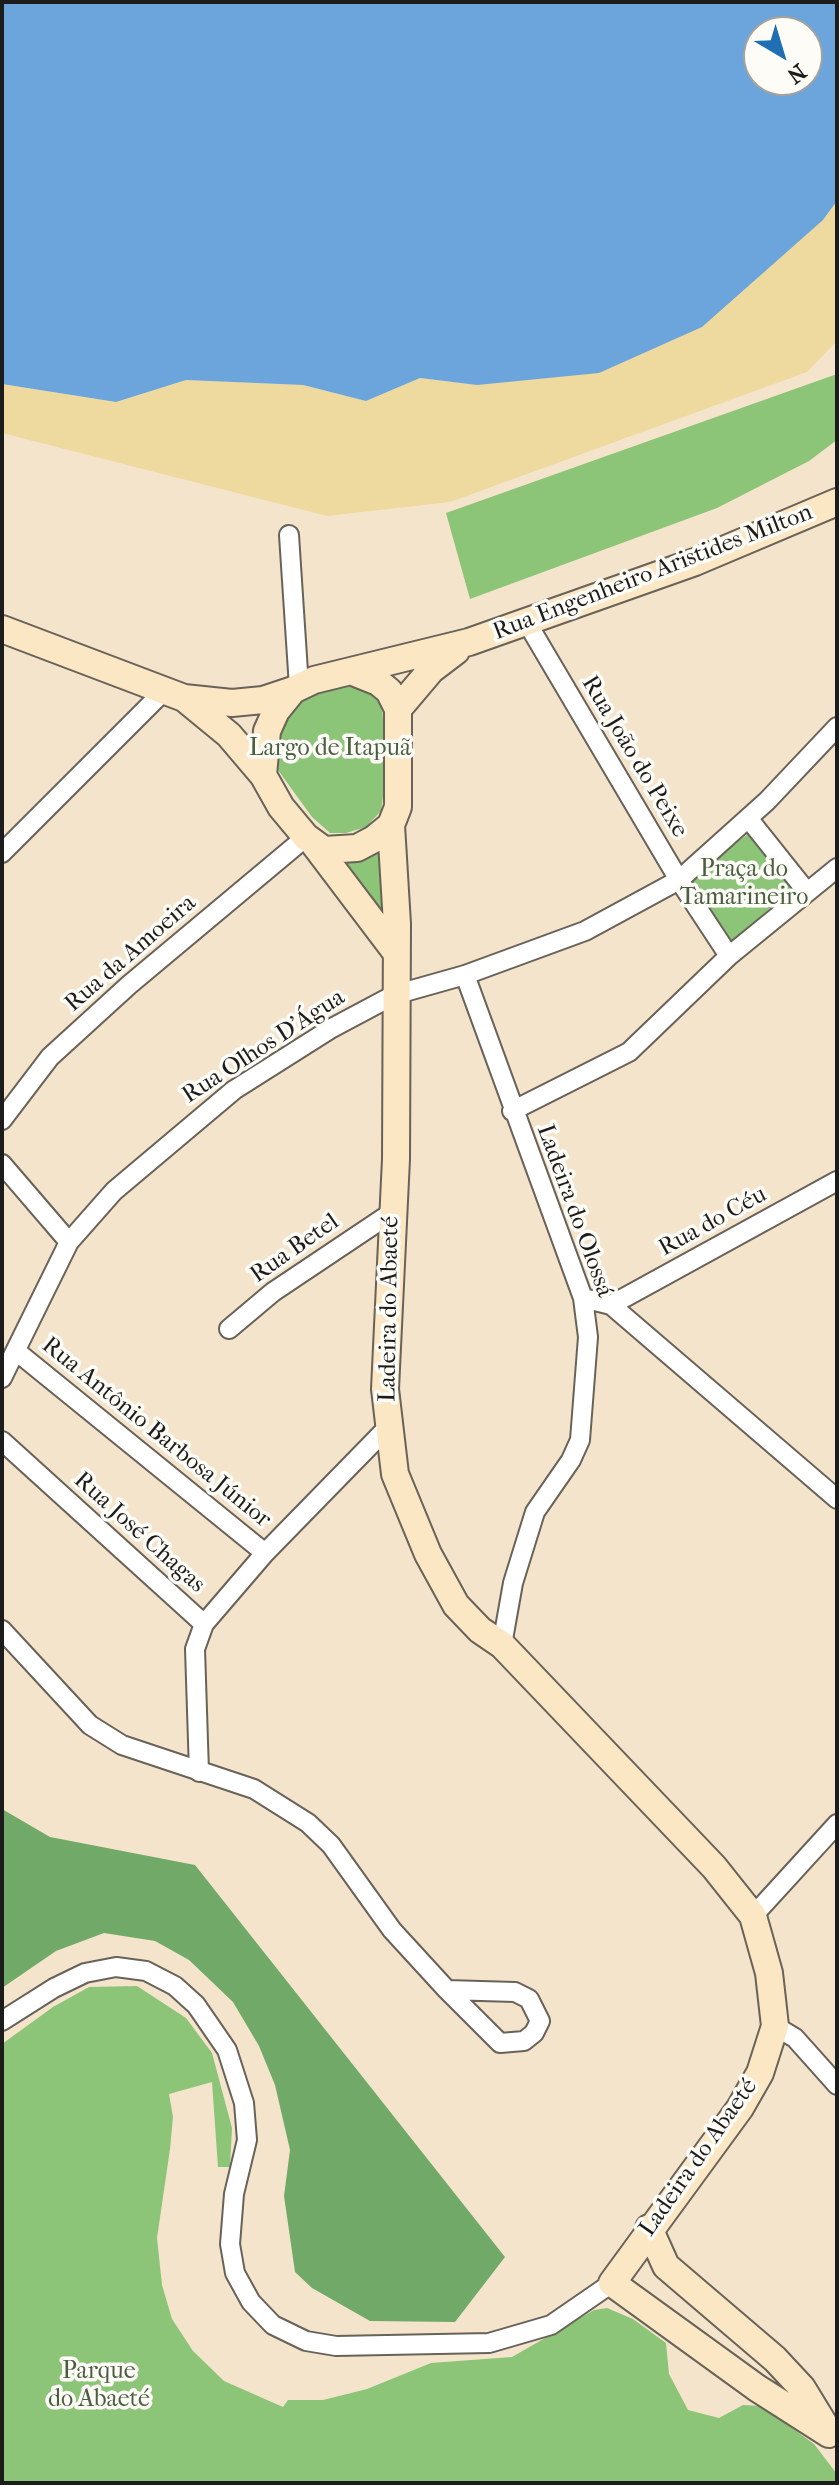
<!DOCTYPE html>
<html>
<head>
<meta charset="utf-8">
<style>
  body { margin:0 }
  #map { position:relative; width:839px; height:2485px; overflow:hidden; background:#f4e4cb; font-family:"IM FELL French Canon",serif }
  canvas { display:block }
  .frame { position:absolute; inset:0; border:4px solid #1c1c1c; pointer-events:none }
  .north { position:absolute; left:743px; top:16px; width:80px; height:80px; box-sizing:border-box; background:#fdfcf7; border:2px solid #a3a29f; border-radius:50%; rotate:142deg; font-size:22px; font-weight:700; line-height:32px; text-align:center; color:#1c1c1c }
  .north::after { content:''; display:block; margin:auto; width:28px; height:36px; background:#1f6fb2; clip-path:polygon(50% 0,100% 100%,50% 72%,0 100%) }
</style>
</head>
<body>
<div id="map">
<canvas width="839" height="2485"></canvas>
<div class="frame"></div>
<div class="north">N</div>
</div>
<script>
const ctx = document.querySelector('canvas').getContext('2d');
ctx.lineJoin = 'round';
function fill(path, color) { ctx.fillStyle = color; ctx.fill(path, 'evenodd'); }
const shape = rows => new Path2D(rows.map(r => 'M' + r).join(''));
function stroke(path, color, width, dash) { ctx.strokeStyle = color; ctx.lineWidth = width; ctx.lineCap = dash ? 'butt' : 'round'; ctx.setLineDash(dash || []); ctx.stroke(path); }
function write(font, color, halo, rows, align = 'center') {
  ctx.font = font + ' "IM FELL French Canon",serif'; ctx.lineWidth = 7; ctx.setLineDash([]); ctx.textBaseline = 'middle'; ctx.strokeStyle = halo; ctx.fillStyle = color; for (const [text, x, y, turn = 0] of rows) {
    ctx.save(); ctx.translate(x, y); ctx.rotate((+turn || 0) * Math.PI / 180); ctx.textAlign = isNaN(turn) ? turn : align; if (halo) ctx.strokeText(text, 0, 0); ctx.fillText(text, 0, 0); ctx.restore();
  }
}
fill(shape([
  [837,374,837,440,809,461,717,508,470,599,446,513],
  [347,686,375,694,382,704,386,774,381,811,366,827,346,833,330,833,312,817,275,766,271,738,285,713,311,694],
  [749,833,794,886,729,946,688,881],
  [387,840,385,918,342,856],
  [137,1986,186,2018,212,2053,232,2128,230,2167,218,2167,212,2082,169,2094,173,2117,170,2149,157,2238,162,2285,172,2319,193,2351,224,2381,283,2407,288,2400,323,2400,367,2389,431,2363,512,2357,594,2310,607,2308,633,2319,666,2343,669,2374,688,2410,719,2418,743,2405,762,2406,814,2444,837,2474,837,2483,2,2483,2,2044,53,2007,89,1987]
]), '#8cc478');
fill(shape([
  [2,1809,50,1837,195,1865,505,2257,455,2322,370,2321,312,2288,295,2272,284,2196,290,2150,275,2085,259,2046,233,2002,189,1960,155,1941,104,1933,56,1951,2,1988]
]), '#71aa68');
fill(shape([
  [837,201,837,341,807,372,450,502,327,516,2,433,2,384,116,402,186,380,303,385,366,401,420,378,477,385,823,220]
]), '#eeda9e');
fill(shape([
  [2,2,837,2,837,201,823,220,702,327,599,373,477,385,420,378,366,401,303,385,186,380,116,402,2,384],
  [759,32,807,32,807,80,759,80]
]), '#6ca5dc');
const street = shape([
  [289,535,299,687],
  [526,621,679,880,729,956],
  [748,818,807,892],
  [2,853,164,691],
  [465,975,583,1298,588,1337,580,1440,571,1460,535,1512,513,1583,502,1645],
  [512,1111,629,1052,729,956,837,868],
  [2,1120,50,1057,129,985,306,837],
  [2,1164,69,1242],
  [583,1298,611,1305,837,1499],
  [611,1305,837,1181],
  [229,1329,273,1292,391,1213],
  [16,1351,265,1553],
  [2,1378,69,1242,114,1191,234,1090,332,1028,394,995,465,975,585,931,679,880,767,801,837,727],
  [2,1441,204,1624],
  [2,1630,90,1725,122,1745,254,1789,308,1823,331,1845,392,1930,447,1990,500,2043,524,2041,534,2033,540,2021,529,1999,515,1992,447,1990],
  [199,1772,195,1649,204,1624,265,1553,390,1425],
  [753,1916,837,1824],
  [2,2021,54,1988,85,1973,116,1967,146,1971,175,1986,196,2005,227,2050,244,2103,247,2140,234,2194,230,2244,235,2273,251,2302,273,2325,306,2341,336,2346,489,2343,551,2325,612,2283],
  [775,2026,795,2038,837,2085]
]);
const secondary = shape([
  [2,629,184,698,232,703,263,700,293,690],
  [353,672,378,682,389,691,398,709,398,807,391,825,374,839,357,848,324,850,306,837,281,807,263,775,267,731,276,711,293,690,314,680,469,642,695,562,837,502],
  [184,698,229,735,263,775],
  [398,709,431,670,456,651],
  [391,825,397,924,396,1159,385,1389,395,1474,428,1554,456,1605,480,1630,502,1645,714,1867,753,1916,769,1973,775,2026,760,2073,740,2108,612,2283,757,2388,829,2434],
  [314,844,395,951],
  [649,2228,666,2266,775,2359,802,2388,827,2429]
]);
stroke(street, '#686259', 22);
stroke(secondary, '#686259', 30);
stroke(street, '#fff', 18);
stroke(secondary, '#fbe7c3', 26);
write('24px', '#1c1c1c', '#fdfcf7', [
  ["Rua Engenheiro Aristides Milton",653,573,-21],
  ["Rua João do Peixe",634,757,59],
  ["Rua da Amoeira",131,954,-41],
  ["Rua Olhos D'Água",264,1047,-33],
  ["Ladeira do Olossá",574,1211,70],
  ["Rua do Céu",713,1222,-29],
  ["Rua Betel",295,1249,-35],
  ["Ladeira do Abaeté",390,1309,-89],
  ["Rua Antônio Barbosa Júnior",156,1433,39],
  ["Rua José Chagas",139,1533,42],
  ["Ladeira do Abaeté",699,2158,-55]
]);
write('24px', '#495f41', '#fdfcf7', [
  ["Largo de Itapuã",330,749],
  ["Praça do",744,870],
  ["Tamarineiro",744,898],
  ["Parque",99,2372],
  ["do Abaeté",99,2400]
]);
</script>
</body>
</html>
